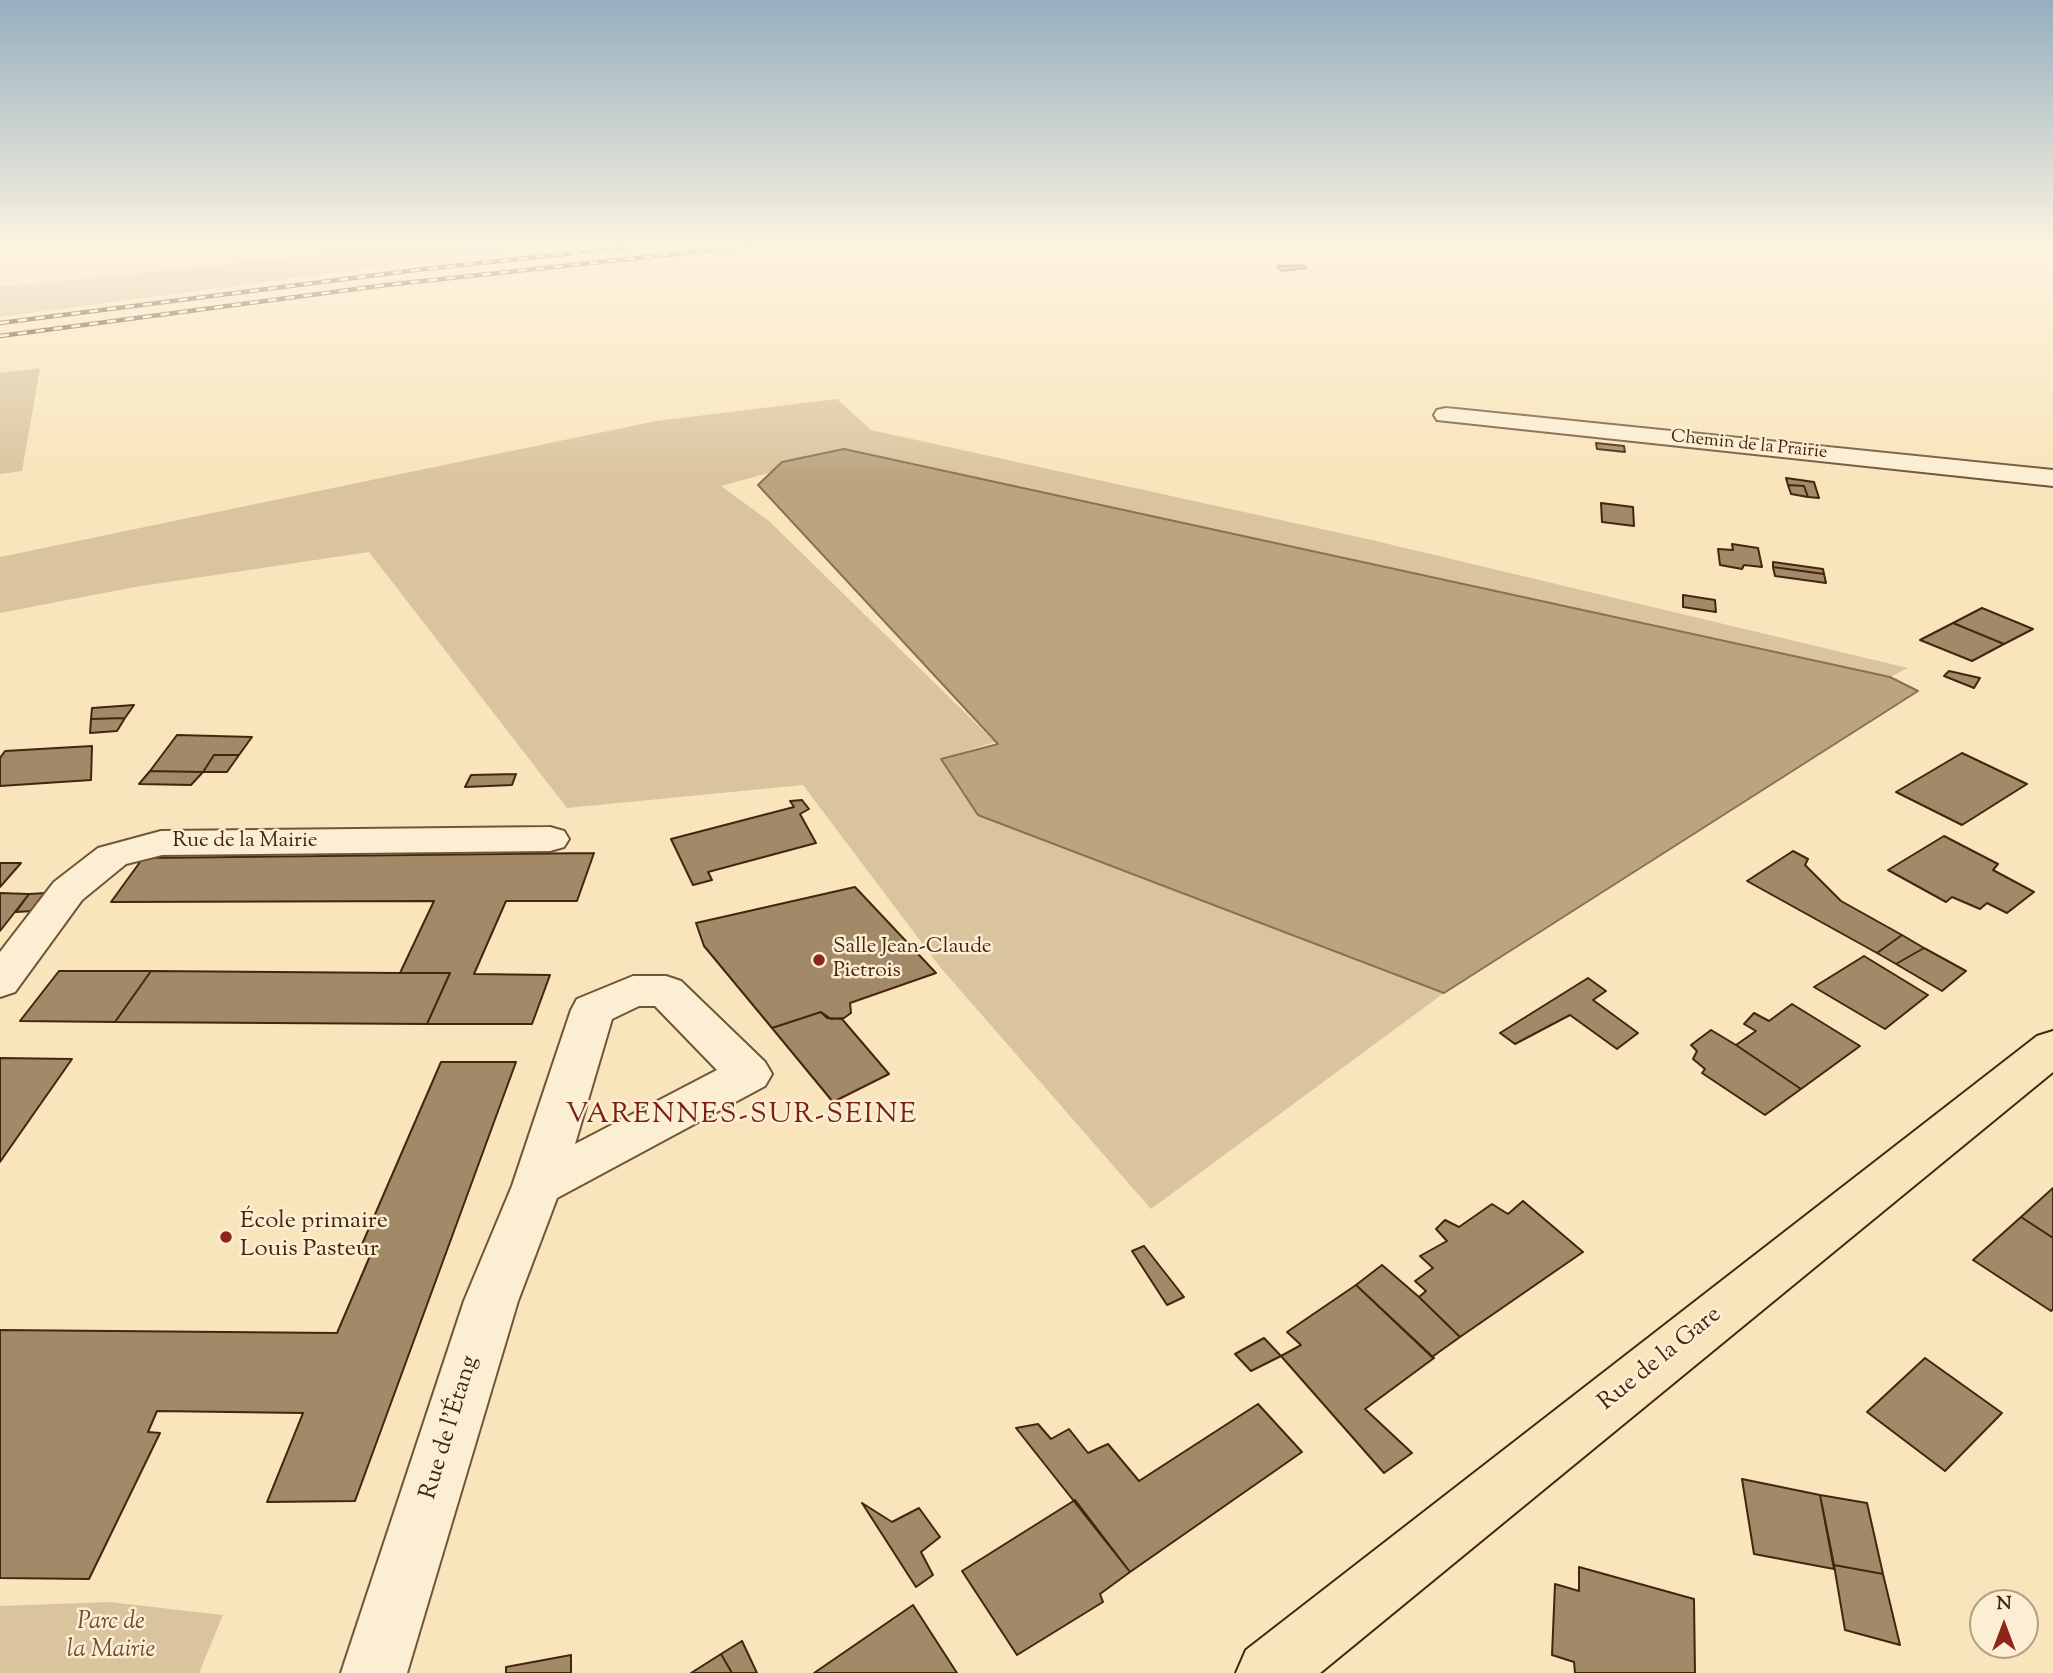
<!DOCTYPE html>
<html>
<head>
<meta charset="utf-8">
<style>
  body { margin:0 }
  #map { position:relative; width:2053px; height:1673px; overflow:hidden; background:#f9e5bb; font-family:"Sorts Mill Goudy",serif }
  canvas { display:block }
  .north { position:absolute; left:1969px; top:1589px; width:70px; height:70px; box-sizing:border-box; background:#fbeed3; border:2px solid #b29e84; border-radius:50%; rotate:0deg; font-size:19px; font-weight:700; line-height:28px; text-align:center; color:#44250e }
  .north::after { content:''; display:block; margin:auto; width:24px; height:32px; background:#8f2418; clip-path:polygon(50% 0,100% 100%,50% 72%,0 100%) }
</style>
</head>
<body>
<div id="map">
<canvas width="2053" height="1673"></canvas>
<div class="north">N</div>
</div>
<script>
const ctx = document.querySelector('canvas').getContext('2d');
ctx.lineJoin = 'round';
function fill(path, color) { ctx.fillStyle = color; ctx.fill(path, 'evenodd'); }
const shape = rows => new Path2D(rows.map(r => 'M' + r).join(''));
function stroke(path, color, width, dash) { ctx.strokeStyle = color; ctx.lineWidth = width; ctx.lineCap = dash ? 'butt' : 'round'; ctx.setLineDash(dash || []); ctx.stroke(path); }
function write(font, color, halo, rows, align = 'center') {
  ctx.font = font + ' "Sorts Mill Goudy",serif'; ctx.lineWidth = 5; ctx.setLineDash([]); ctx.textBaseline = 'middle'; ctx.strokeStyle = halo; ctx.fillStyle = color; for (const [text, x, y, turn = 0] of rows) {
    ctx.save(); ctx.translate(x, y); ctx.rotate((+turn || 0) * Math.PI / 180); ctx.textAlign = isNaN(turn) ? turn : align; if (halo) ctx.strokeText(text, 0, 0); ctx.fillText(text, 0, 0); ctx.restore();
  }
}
fill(shape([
  [403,246,563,246,460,256,0,317,0,287],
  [40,368,22,471,0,474,0,373],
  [837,399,871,430,1376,541,1908,668,1890,677,852,450,721,486,769,521,995,742,941,759,979,815,1444,993,1151,1209,940,967,803,785,567,808,369,552,135,587,0,613,0,557,656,421],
  [109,1602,223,1615,199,1673,0,1673,0,1606]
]), '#dac49e');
const water = shape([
  [844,449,1890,677,1918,691,1444,993,978,815,941,759,998,744,758,485,782,462,844,449]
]);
fill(water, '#bba480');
stroke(water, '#8b7152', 2);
const building = shape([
  [1303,265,1307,268,1281,271,1277,266,1303,265],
  [1596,443,1624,446,1625,452,1597,449,1596,443],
  [1786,478,1814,482,1819,498,1808,497,1804,486,1788,485,1786,478],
  [1788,485,1804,486,1808,497,1791,494,1788,485],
  [1601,503,1633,507,1634,526,1602,522,1601,503],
  [1732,544,1758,548,1762,567,1744,565,1742,569,1720,565,1718,549,1733,550,1732,544],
  [1773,562,1823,569,1824,574,1773,567,1773,562],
  [1773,567,1824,574,1826,583,1775,576,1773,567],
  [1683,595,1715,600,1716,612,1683,607,1683,595],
  [1982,608,2033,629,2004,644,1953,623,1982,608],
  [1953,623,2004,644,1972,661,1920,640,1953,623],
  [1949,671,1980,678,1974,688,1944,676,1949,671],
  [134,705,125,718,91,719,92,708,134,705],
  [125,718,117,731,90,733,91,719,125,718],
  [177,735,252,737,239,755,214,755,203,772,150,771,177,735],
  [92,746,91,780,0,786,0,758,5,751,92,746],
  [1962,753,2027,784,1962,825,1896,792,1962,753],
  [214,755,239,755,227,772,203,772,214,755],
  [150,771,203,772,191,785,139,784,150,771],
  [516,774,512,785,465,787,471,775,516,774],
  [802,800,809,809,800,814,816,843,708,872,712,880,693,885,671,839,794,807,790,801,802,800],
  [1944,836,1998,864,1993,870,2034,892,2007,913,1987,903,1980,909,1952,897,1946,902,1888,870,1944,836],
  [1793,851,1808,859,1805,865,1841,901,1902,935,1877,953,1747,881,1793,851],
  [594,853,577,901,506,901,474,974,550,975,532,1024,427,1024,450,973,400,973,434,901,111,902,143,858,594,853],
  [0,863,21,863,0,887,0,863],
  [855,887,936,973,850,1003,851,1013,844,1018,831,1019,821,1012,772,1028,704,946,696,923,855,887],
  [0,893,29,894,0,931,0,893],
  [46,893,33,911,16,912,29,894,46,893],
  [1902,935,1924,948,1896,964,1877,953,1902,935],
  [1924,948,1966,971,1942,991,1896,964,1924,948],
  [1864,956,1928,995,1885,1029,1814,987,1864,956],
  [59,971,151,971,115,1022,20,1021,59,971],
  [151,971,400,973,450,973,427,1024,115,1022,151,971],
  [1588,978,1606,991,1593,1000,1638,1033,1617,1049,1570,1015,1515,1044,1500,1033,1588,978],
  [1792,1004,1860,1046,1801,1089,1736,1045,1756,1031,1744,1024,1754,1013,1769,1021,1792,1004],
  [821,1012,827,1018,842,1019,889,1074,833,1102,772,1028,821,1012],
  [1711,1030,1736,1045,1801,1089,1765,1115,1702,1073,1705,1069,1693,1059,1697,1051,1691,1045,1711,1030],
  [0,1058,72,1059,0,1162,0,1058],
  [441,1062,516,1062,355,1501,267,1502,303,1413,157,1411,148,1432,160,1433,89,1579,0,1578,0,1330,337,1333,373,1249,360,1249,441,1062],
  [2053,1188,2053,1238,2021,1217,2053,1188],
  [1523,1201,1583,1252,1460,1337,1419,1297,1426,1291,1415,1281,1433,1268,1420,1256,1447,1241,1436,1229,1445,1220,1459,1227,1492,1204,1508,1214,1523,1201],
  [2021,1217,2053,1238,2053,1309,2051,1311,1973,1260,2021,1217],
  [1144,1246,1184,1297,1167,1305,1132,1251,1144,1246],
  [1382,1265,1419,1297,1460,1337,1432,1357,1356,1285,1382,1265],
  [1356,1285,1434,1358,1365,1409,1412,1453,1384,1473,1281,1356,1301,1345,1287,1332,1356,1285],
  [1264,1338,1281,1356,1251,1371,1235,1354,1264,1338],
  [1925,1358,2002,1413,1945,1471,1867,1412,1925,1358],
  [1258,1404,1302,1452,1130,1572,1016,1428,1038,1424,1051,1439,1069,1429,1088,1453,1108,1444,1139,1481,1258,1404],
  [1742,1479,1820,1495,1834,1569,1754,1554,1742,1479],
  [1820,1495,1867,1503,1883,1574,1834,1565,1820,1495],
  [1075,1500,1130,1572,1100,1594,1103,1602,1017,1655,962,1571,1075,1500],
  [862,1503,892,1522,919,1508,940,1537,921,1552,933,1575,916,1587,862,1503],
  [1834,1565,1883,1574,1900,1645,1845,1630,1834,1565],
  [1579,1567,1694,1599,1695,1673,1575,1673,1574,1662,1552,1655,1555,1584,1579,1591,1579,1567],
  [913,1605,957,1673,814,1673,913,1605],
  [742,1641,757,1673,732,1673,721,1654,742,1641],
  [721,1654,732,1673,691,1673,721,1654],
  [571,1655,571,1673,506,1673,506,1667,571,1655]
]);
fill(building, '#a28968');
stroke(building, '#44250e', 2);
const minor = shape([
  [1446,408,2053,470,2053,486,1437,420,1434,415,1437,410,1446,408],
  [550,827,564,831,569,839,564,847,550,851,162,855,126,864,82,900,15,992,0,997,0,952,54,882,98,848,161,831,550,827],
  [633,976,666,976,681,981,765,1062,772,1074,765,1086,557,1198,518,1301,407,1673,341,1673,464,1301,512,1186,571,1010,577,999,633,976],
  [639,1006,655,1006,717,1070,575,1144,612,1019,639,1006]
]);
const major = shape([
  [2053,1031,2053,1072,1320,1673,1236,1673,1246,1650,2037,1036,2053,1031]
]);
stroke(minor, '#715539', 4);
stroke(major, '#44250e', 4);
fill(minor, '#fbeed3');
fill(major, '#f9e5bb');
const rail = shape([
  [0,323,416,270,638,246],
  [0,336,386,285,749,246]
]);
stroke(rail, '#44250e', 4.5);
stroke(rail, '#fbeed3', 2.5, [9]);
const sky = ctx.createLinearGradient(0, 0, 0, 480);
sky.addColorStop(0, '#96aebe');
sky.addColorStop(0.51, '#fcf3e0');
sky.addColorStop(1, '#fcf3e000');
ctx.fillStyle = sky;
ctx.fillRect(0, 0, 2053, 480);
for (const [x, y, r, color] of [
  [819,960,7,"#8f2418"],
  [226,1237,7,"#8f2418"]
]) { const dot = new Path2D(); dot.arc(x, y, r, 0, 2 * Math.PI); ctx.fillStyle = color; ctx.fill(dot); stroke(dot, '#fbeed3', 2.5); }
write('18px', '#44250e', '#fbeed3', [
  ["Chemin de la Prairie",1749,446,6]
]);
write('21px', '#44250e', '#fbeed3', [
  ["Rue de la Mairie",245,842]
]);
write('21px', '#44250e', '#fbeed3', [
  ["Salle Jean-Claude",833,948],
  ["Pietrois",833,972]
], 'left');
write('24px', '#44250e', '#fbeed3', [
  ["École primaire",240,1223],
  ["Louis Pasteur",240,1251]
], 'left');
write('24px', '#44250e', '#fbeed3', [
  ["Rue de la Gare",1661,1360,-39],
  ["Rue de l'Étang",451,1428,-73]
]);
write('italic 24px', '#6a4d32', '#fbeed3', [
  ["Parc de",111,1624],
  ["la Mairie",111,1652]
]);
ctx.letterSpacing = '2px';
write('28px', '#7a1f14', '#fbeed3', [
  ["VARENNES-SUR-SEINE",742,1117]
]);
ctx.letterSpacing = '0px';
</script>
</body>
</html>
